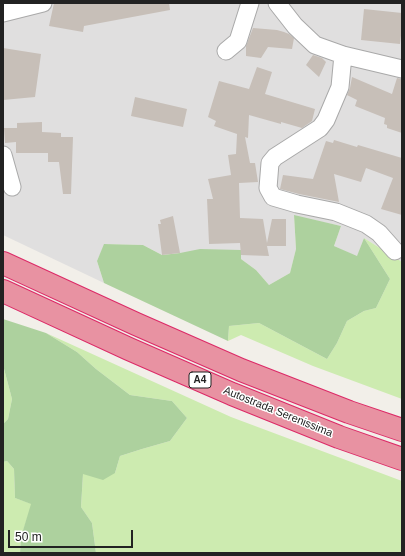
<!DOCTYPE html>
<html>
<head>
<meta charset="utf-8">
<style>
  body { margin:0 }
  #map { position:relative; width:405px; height:556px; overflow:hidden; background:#f2efe9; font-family:Arial,sans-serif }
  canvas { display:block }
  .frame { position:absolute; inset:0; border:4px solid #222; pointer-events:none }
  .scale { position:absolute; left:8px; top:530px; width:125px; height:18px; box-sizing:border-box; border:2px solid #222; border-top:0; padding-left:5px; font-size:12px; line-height:14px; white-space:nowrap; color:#222; -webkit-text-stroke:3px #fff; paint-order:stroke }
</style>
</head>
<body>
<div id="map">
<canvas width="405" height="556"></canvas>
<div class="frame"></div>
<div class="scale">50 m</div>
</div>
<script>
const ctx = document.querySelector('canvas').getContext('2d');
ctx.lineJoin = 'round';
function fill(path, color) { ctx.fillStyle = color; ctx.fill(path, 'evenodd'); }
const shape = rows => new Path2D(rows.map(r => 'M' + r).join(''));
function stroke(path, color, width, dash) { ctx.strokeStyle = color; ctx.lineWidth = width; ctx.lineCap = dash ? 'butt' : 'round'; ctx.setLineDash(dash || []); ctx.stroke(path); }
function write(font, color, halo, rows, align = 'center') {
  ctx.font = font + ' Arial,sans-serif'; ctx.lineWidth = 3; ctx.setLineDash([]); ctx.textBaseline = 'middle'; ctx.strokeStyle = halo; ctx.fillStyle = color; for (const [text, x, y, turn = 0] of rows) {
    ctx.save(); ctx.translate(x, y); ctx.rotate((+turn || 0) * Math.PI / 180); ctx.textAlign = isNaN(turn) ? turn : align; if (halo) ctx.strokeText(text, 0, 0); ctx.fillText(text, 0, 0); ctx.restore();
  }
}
fill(shape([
  [3,3,402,3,402,262,364,238,357,257,334,246,341,226,294,216,296,249,290,273,269,285,256,270,241,259,241,250,180,253,162,255,143,245,105,244,97,261,104,283,3,235]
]), '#e0dfdf');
fill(shape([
  [364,238,402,262,402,399,313,366,241,335,228,341,229,326,259,323,327,359,337,343,347,321,364,311,376,308,390,279],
  [46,333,231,417,402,481,402,553,96,553,92,523,81,507,83,474,115,473,120,456,142,449,170,441,187,418,172,401,130,395,96,369,77,352],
  [3,365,12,399,8,419,3,424],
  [7,461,14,469,15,498,32,504,21,537,20,553,3,553,3,462]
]), '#cdebb0');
fill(shape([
  [294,215,341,226,334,246,357,256,364,238,390,279,376,308,364,311,347,321,337,343,327,359,259,323,229,326,228,341,104,283,97,261,104,244,143,245,162,255,180,253,200,249,241,250,241,259,256,270,269,285,290,273,296,249],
  [3,319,46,333,77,352,96,369,130,395,172,401,187,418,170,441,142,449,120,456,115,473,103,480,83,474,81,507,92,523,96,553,20,553,21,537,31,504,15,498,14,469,7,461,3,462,3,424,8,419,12,399,3,365]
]), '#add19e');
fill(shape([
  [54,3,87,3,93,4,101,3,169,3,170,10,84,26,83,32,49,26],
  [364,9,402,13,402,27,400,44,361,40],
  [253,28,277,30,284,32,289,34,294,38,292,49,268,47,261,58,246,56,246,46],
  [3,48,41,54,35,97,3,100],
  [313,55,322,58,326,62,319,77,306,65],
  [257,67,272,72,265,94,315,109,312,121,302,128,281,122,281,124,249,115,248,138,245,137,250,163,255,163,258,182,239,183,240,218,263,219,267,243,272,219,286,219,286,246,267,246,269,256,241,255,240,243,209,244,209,243,207,199,213,199,208,179,231,175,228,155,236,154,237,134,214,126,216,121,208,117,219,81,249,89],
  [352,77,392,94,397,78,402,79,402,133,387,128,387,125,384,124,385,118,355,106,357,100,347,95,350,88],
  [135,97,187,109,183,127,131,116],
  [42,122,42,132,61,133,61,137,73,137,71,194,63,194,59,162,48,162,48,153,16,153,16,142,5,143,4,128,17,128,17,123],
  [334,140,357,147,358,145,402,158,402,215,381,209,393,178,366,168,361,182,334,174,339,202,299,194,280,189,283,175,313,179,326,141,333,143],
  [173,216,180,253,162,255,158,224,161,224,160,220]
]), '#c7bfb8');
const minor = shape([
  [277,3,295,26,315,45,343,55,402,69],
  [3,13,43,3],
  [226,51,238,41,250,3],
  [343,55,340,87,326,120,320,128,275,157,270,163,268,188,273,197,297,204,336,212,366,224,379,233,395,251],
  [3,155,12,187]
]);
const motorway = shape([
  [3,263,136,324,241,370,349,412,402,430],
  [3,291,129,349,232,394,339,437,402,459]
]);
stroke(minor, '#a9a9a9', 19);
stroke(motorway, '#dc2a67', 24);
stroke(minor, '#fff', 17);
stroke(motorway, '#e892a2', 22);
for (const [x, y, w] of [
  [200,380,22]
]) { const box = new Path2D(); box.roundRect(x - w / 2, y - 8, w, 16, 3); ctx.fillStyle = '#fff'; ctx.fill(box); stroke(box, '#222', 1); }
write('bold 10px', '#222', null, [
  ["A4",200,380]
]);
write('11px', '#222', '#fff', [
  ["Autostrada Serenissima",278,412,22]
]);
</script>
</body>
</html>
